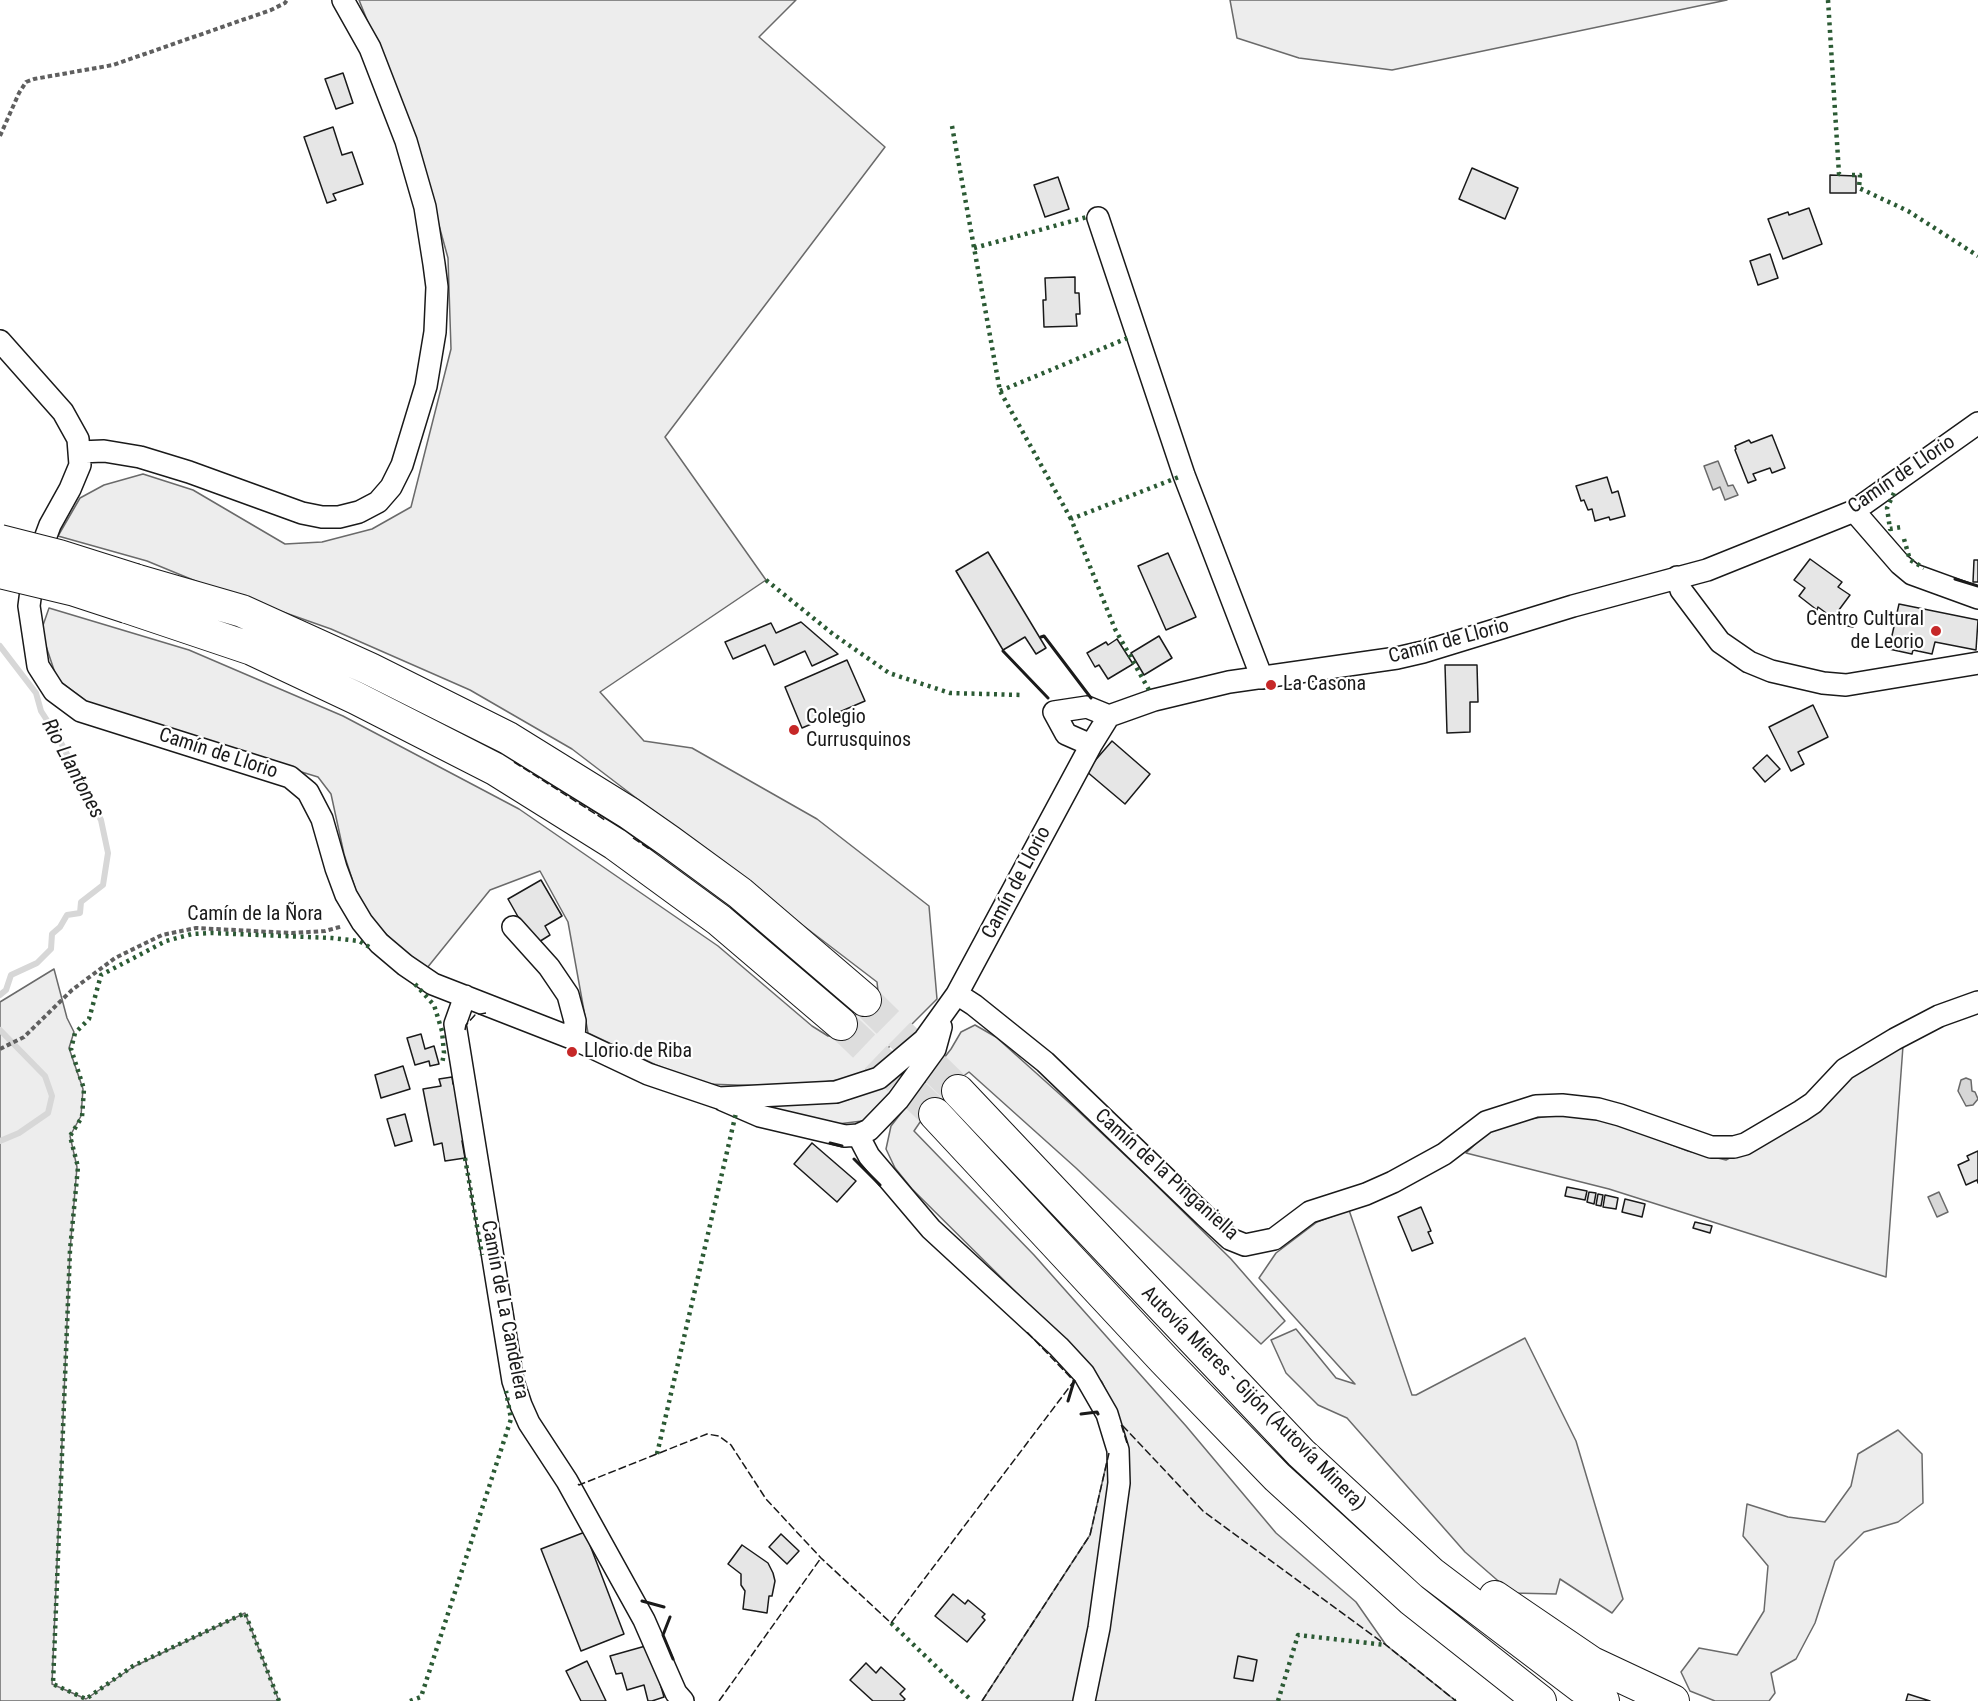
<!DOCTYPE html>
<html>
<head>
<meta charset="utf-8">
<style>
  body { margin:0 }
  canvas { display:block; background:#fff }
</style>
</head>
<body>
<canvas width="1978" height="1701"></canvas>
<script>
const ctx = document.querySelector('canvas').getContext('2d');
ctx.lineJoin = 'round';
function fill(path, color) { ctx.fillStyle = color; ctx.fill(path, 'evenodd'); }
const shape = rows => new Path2D(rows.map(r => 'M' + r).join(''));
function stroke(path, color, width, dash) { ctx.strokeStyle = color; ctx.lineWidth = width; ctx.lineCap = dash ? 'butt' : 'round'; ctx.setLineDash(dash || []); ctx.stroke(path); }
function write(font, color, halo, rows, align = 'center') {
  ctx.font = font + ' "Roboto Condensed",sans-serif'; ctx.lineWidth = 4.5; ctx.setLineDash([]); ctx.textBaseline = 'middle'; ctx.strokeStyle = halo; ctx.fillStyle = color; for (const [text, x, y, turn = 0] of rows) {
    ctx.save(); ctx.translate(x, y); ctx.rotate((+turn || 0) * Math.PI / 180); ctx.textAlign = isNaN(turn) ? turn : align; if (halo) ctx.strokeText(text, 0, 0); ctx.fillText(text, 0, 0); ctx.restore();
  }
}
const built = shape([
  [359,0,796,0,759,37,885,147,665,437,766,580,600,692,644,741,692,748,817,819,929,906,937,999,859,1077,817,1083,767,1086,705,1084,656,1065,588,1033,568,922,540,871,490,890,427,968,397,945,374,922,356,891,344,854,331,794,318,777,98,710,57,679,41,631,49,608,189,650,343,716,519,809,718,946,812,1026,828,1036,837,1035,878,991,877,982,572,749,470,690,331,629,198,582,147,561,58,536,80,498,104,485,143,474,193,490,285,544,322,542,372,529,411,507,451,349,448,258,416,142,359,0],
  [1230,0,1727,0,1392,70,1299,58,1237,38,1230,0],
  [54,969,67,1018,74,1032,69,1048,83,1089,81,1116,70,1136,77,1167,70,1251,52,1684,86,1699,133,1667,245,1613,279,1701,0,1701,0,1002,54,969],
  [975,1025,996,1037,1074,1107,1146,1175,1231,1259,1285,1321,1261,1344,1076,1168,969,1072,955,1082,946,1101,931,1106,914,1131,1034,1255,1186,1426,1276,1533,1356,1602,1386,1645,1456,1701,1092,1701,1109,1624,1129,1467,1127,1445,1121,1424,1102,1382,1042,1318,912,1189,895,1168,886,1149,891,1126,951,1049,961,1032,975,1025],
  [1903,1046,1886,1277,1609,1189,1466,1153,1488,1132,1511,1122,1549,1116,1589,1115,1620,1125,1688,1151,1726,1160,1794,1123,1847,1073,1903,1046],
  [909,1067,886,1104,862,1121,838,1124,755,1105,836,1101,858,1096,884,1085,909,1067],
  [1349,1210,1412,1395,1416,1395,1525,1338,1576,1441,1623,1599,1612,1613,1560,1579,1556,1594,1512,1593,1465,1552,1347,1418,1318,1405,1286,1373,1271,1340,1296,1329,1336,1378,1355,1384,1259,1278,1276,1253,1317,1222,1349,1210],
  [1898,1430,1922,1454,1923,1503,1898,1522,1864,1532,1835,1561,1815,1623,1796,1659,1771,1673,1775,1693,1769,1701,1715,1701,1690,1691,1681,1672,1699,1648,1737,1655,1764,1611,1768,1566,1743,1536,1747,1504,1788,1517,1825,1522,1851,1486,1858,1454,1898,1430],
  [1111,1444,1113,1458,1102,1560,1074,1701,982,1701,1090,1535,1111,1444]
]);
fill(built, '#ededed');
stroke(built, '#6a6a6a', 1.5);
const water = shape([
  [1718,461,1728,486,1733,485,1738,495,1725,500,1720,487,1713,490,1704,466,1718,461],
  [1966,1078,1971,1080,1972,1091,1975,1092,1978,1099,1973,1105,1966,1106,1958,1091,1961,1080,1966,1078],
  [1939,1192,1948,1212,1937,1217,1928,1197,1939,1192]
]);
fill(water, '#d7d7d7');
stroke(water, '#6a6a6a', 1.5);
stroke(shape([
  [0,646,36,693,41,711,59,739,101,820,108,853,103,885,81,902,80,913,67,915,60,927,52,934,51,949,37,963,11,975,6,990,0,995],
  [0,1030,45,1076,52,1096,48,1113,19,1133,0,1141]
]), '#d7d7d7', 6);
const building = shape([
  [343,73,353,103,336,109,325,79,343,73],
  [333,127,342,155,352,152,363,184,333,194,336,200,327,203,304,137,333,127],
  [1472,168,1518,188,1505,219,1459,199,1472,168],
  [1830,175,1856,176,1856,193,1830,193,1830,175],
  [1058,177,1069,209,1045,217,1034,185,1058,177],
  [1809,208,1822,244,1783,259,1768,219,1788,212,1789,215,1809,208],
  [1770,254,1778,278,1758,285,1750,261,1770,254],
  [1075,277,1075,293,1079,293,1080,314,1076,314,1077,326,1044,327,1043,300,1046,300,1045,278,1075,277],
  [1772,435,1785,468,1772,473,1770,468,1753,474,1756,480,1748,483,1735,450,1736,449,1735,446,1749,440,1751,443,1772,435],
  [1607,477,1612,493,1618,491,1625,516,1610,520,1609,517,1595,521,1592,509,1588,510,1584,500,1581,501,1576,486,1607,477],
  [988,552,1046,648,1036,654,1025,637,1003,650,956,571,988,552],
  [1168,553,1196,617,1166,630,1138,566,1168,553],
  [1810,559,1842,582,1838,587,1850,595,1833,618,1818,607,1817,610,1799,596,1805,588,1794,580,1810,559],
  [1974,560,1978,560,1978,582,1973,582,1974,560],
  [1899,604,1978,620,1976,650,1935,642,1932,654,1913,650,1912,654,1889,649,1899,604],
  [1845,615,1856,618,1853,627,1842,625,1845,615],
  [801,622,838,654,812,666,805,651,774,665,765,645,733,659,725,642,771,623,776,633,801,622],
  [1159,636,1172,658,1144,675,1131,653,1159,636],
  [1117,639,1133,664,1108,679,1099,665,1095,667,1087,653,1106,642,1108,645,1117,639],
  [847,660,865,701,802,728,785,687,847,660],
  [1445,665,1477,665,1478,702,1470,702,1470,732,1447,733,1445,665],
  [1813,705,1828,737,1798,752,1804,764,1791,771,1769,727,1813,705],
  [1112,741,1150,774,1125,804,1086,771,1112,741],
  [1767,755,1780,769,1765,782,1753,768,1767,755],
  [541,880,562,916,545,926,550,935,534,945,508,899,541,880],
  [421,1034,425,1049,434,1046,439,1064,430,1066,429,1061,415,1065,407,1038,421,1034],
  [403,1066,410,1089,381,1098,375,1075,403,1066],
  [452,1077,453,1084,457,1083,467,1139,462,1141,465,1158,445,1161,442,1143,434,1145,423,1089,441,1086,439,1079,452,1077],
  [405,1114,412,1141,395,1146,387,1119,405,1114],
  [812,1143,856,1181,837,1202,794,1164,812,1143],
  [1978,1151,1978,1183,1977,1180,1966,1185,1958,1165,1969,1160,1967,1156,1978,1151],
  [1567,1187,1587,1191,1585,1200,1565,1196,1567,1187],
  [1589,1192,1596,1193,1594,1204,1587,1202,1589,1192],
  [1598,1194,1603,1195,1601,1206,1596,1205,1598,1194],
  [1605,1195,1618,1198,1616,1209,1603,1207,1605,1195],
  [1625,1199,1645,1204,1642,1217,1622,1212,1625,1199],
  [1421,1207,1431,1231,1428,1232,1433,1243,1412,1251,1398,1217,1421,1207],
  [1695,1222,1712,1226,1710,1233,1693,1228,1695,1222],
  [585,1532,624,1634,581,1651,541,1549,585,1532],
  [781,1534,799,1551,787,1564,769,1547,781,1534],
  [742,1545,768,1563,773,1573,775,1581,772,1596,769,1596,767,1613,743,1609,745,1591,741,1585,741,1574,728,1564,742,1545],
  [953,1594,965,1604,968,1600,985,1614,982,1617,985,1620,967,1642,935,1616,953,1594],
  [649,1645,664,1697,652,1701,648,1701,644,1685,627,1690,622,1673,616,1674,610,1656,649,1645],
  [1238,1656,1257,1660,1253,1681,1234,1678,1238,1656],
  [587,1661,606,1701,581,1701,566,1671,587,1661],
  [866,1663,876,1673,881,1667,905,1689,900,1694,905,1699,903,1701,873,1701,850,1680,866,1663],
  [1908,1694,1930,1701,1906,1701,1908,1694]
]);
fill(building, '#e6e6e6');
stroke(building, '#1a1a1a', 1.5);
stroke(shape([
  [865,1000,958,1091],
  [841,1024,935,1114]
]), '#ddd', 32, [32, 16]);
const minor = shape([
  [1098,218,1184,475,1262,678],
  [0,341,63,412,78,439,80,465,70,489,50,525,34,568,29,606,38,666,54,691,81,711,290,777,308,792,322,819,336,868,346,895,362,922,379,943,405,965,433,984,574,1039,648,1074,719,1098,836,1092,879,1078,924,1040,957,994,1091,745,1109,716,1154,700,1229,682,1397,658,1423,652,1573,606,1707,570,1854,511,1978,423],
  [79,452,104,451,140,457,189,472,302,513,322,517,339,517,359,512,378,502,391,487,402,465,426,386,435,332,437,287,434,264,425,207,406,141,370,48,343,0],
  [1854,511,1900,564,1912,574,1978,598],
  [1677,577,1681,590,1720,642,1749,662,1771,671,1823,683,1846,685,1978,663],
  [1091,745,1066,734,1054,712,1087,707,1109,716],
  [513,927,549,967,568,995,575,1021,574,1039],
  [957,994,974,1005,1045,1062,1205,1216,1230,1239,1245,1245,1274,1239,1310,1212,1366,1194,1393,1182,1444,1154,1486,1122,1536,1106,1562,1105,1598,1109,1620,1115,1711,1147,1734,1147,1745,1144,1801,1111,1813,1103,1845,1069,1895,1039,1939,1016,1978,1002],
  [465,996,455,1024,513,1381,521,1405,529,1423,567,1481,644,1620,676,1693,683,1701],
  [723,1100,760,1116,845,1136,858,1135,869,1130,898,1100,935,1049,941,1027],
  [858,1135,869,1156,931,1229,1059,1347,1084,1374,1107,1414,1118,1450,1119,1483,1099,1628,1084,1701]
]);
const highway = shape([
  [135,580,242,611,370,669,508,738,629,813,669,841,740,893,865,1000],
  [127,607,252,649,356,698,495,769,615,844,719,920,841,1024],
  [958,1091,1301,1453,1431,1573,1580,1686,1603,1701],
  [935,1114,1164,1360,1277,1477,1412,1600,1540,1701],
  [1495,1597,1592,1663,1673,1701]
]);
stroke(minor, '#1a1a1a', 24);
stroke(highway, '#1a1a1a', 34);
stroke(shape([
  [0,136,19,93,26,82,34,79,113,65,271,10,285,3,287,0],
  [0,1049,24,1037,72,990,115,958,162,935,196,928,292,933,325,931,343,926]
]), '#5f5f5f', 4, [4.5, 3]);
stroke(minor, '#fff', 21);
stroke(highway, '#fff', 32);
const highwayBridge = shape([
  [0,541,59,556,135,580],
  [0,572,75,590,127,607]
]);
stroke(highwayBridge, '#1a1a1a', 34, []);
stroke(highwayBridge, '#fff', 32);
stroke(shape([
  [1828,0,1839,174,1843,174],
  [952,126,1000,391,1071,519],
  [1852,175,1860,175,1859,188,1908,211,1978,256],
  [974,248,1087,217],
  [1000,391,1130,337],
  [1894,493,1887,508,1890,529,1902,527],
  [1904,539,1910,560,1924,568],
  [766,580,833,634,889,673,950,693,1022,695],
  [1149,690,1115,629,1071,519,1179,477],
  [415,984,434,1005,442,1031,444,1053,442,1064],
  [465,1158,482,1255],
  [657,1454,736,1113],
  [891,1623,972,1701],
  [279,1701,245,1613,133,1666,86,1699,53,1684,70,1250,78,1167,70,1136,82,1117,84,1089,71,1049,75,1033,89,1019,101,975,166,941,192,934,211,933,332,938,359,941,371,948],
  [410,1701,421,1697,511,1419,506,1391],
  [1278,1701,1298,1635,1386,1645],
  [1455,1701,1456,1701]
]), '#2b5a34', 4.5, [3, 4.5]);
stroke(shape([
  [514,762,605,820],
  [633,838,651,850],
  [465,1030,466,1025,475,1015,486,1013],
  [1127,1443,1121,1424,1203,1511,1386,1645,1456,1701],
  [578,1484,579,1485,707,1434,719,1436,731,1445,766,1499,821,1558,891,1623,1074,1381,1026,1331],
  [719,1701,821,1558],
  [982,1701,1090,1535,1109,1453]
]), '#1a1a1a', 1.5, [8, 3]);
stroke(shape([
  [1955,579,1978,586],
  [1041,637,1044,636,1091,698],
  [1003,651,1048,698],
  [830,1143,842,1146],
  [854,1159,880,1185],
  [1068,1401,1074,1381],
  [1081,1414,1097,1412,1098,1414],
  [642,1601,664,1607],
  [670,1617,663,1635,673,1659]
]), '#1a1a1a', 3);
for (const [x, y, r, color] of [
  [1936,631,6,"#c62828"],
  [1271,685,6,"#c62828"],
  [794,730,6,"#c62828"],
  [572,1052,6,"#c62828"]
]) { const dot = new Path2D(); dot.arc(x, y, r, 0, 2 * Math.PI); ctx.fillStyle = color; ctx.fill(dot); stroke(dot, '#fff', 2); }
write('20px', '#1a1a1a', '#fff', [
  ["Camín de Llorio",1902,475,-34],
  ["Camín de Llorio",1449,642,-15],
  ["Camín de Llorio",218,754,18],
  ["Camín de Llorio",1017,883,-62],
  ["Camín de la Ñora",255,915],
  ["Camín de la Pinganiella",1166,1175,42],
  ["Camín de La Candelera",504,1310,79],
  ["Autovía Mieres - Gijón (Autovía Minera)",1253,1399,45]
]);
write('20px', '#1a1a1a', '#fff', [
  ["Centro Cultural",1924,620,"right"],
  ["de Leorio",1924,643,"right"],
  ["La Casona",1283,685],
  ["Colegio",806,718],
  ["Currusquinos",806,741],
  ["Llorio de Riba",584,1052]
], 'left');
write('italic 21px', '#1a1a1a', '#fff', [
  ["Rio Llantones",72,769,62]
]);
</script>
</body>
</html>
